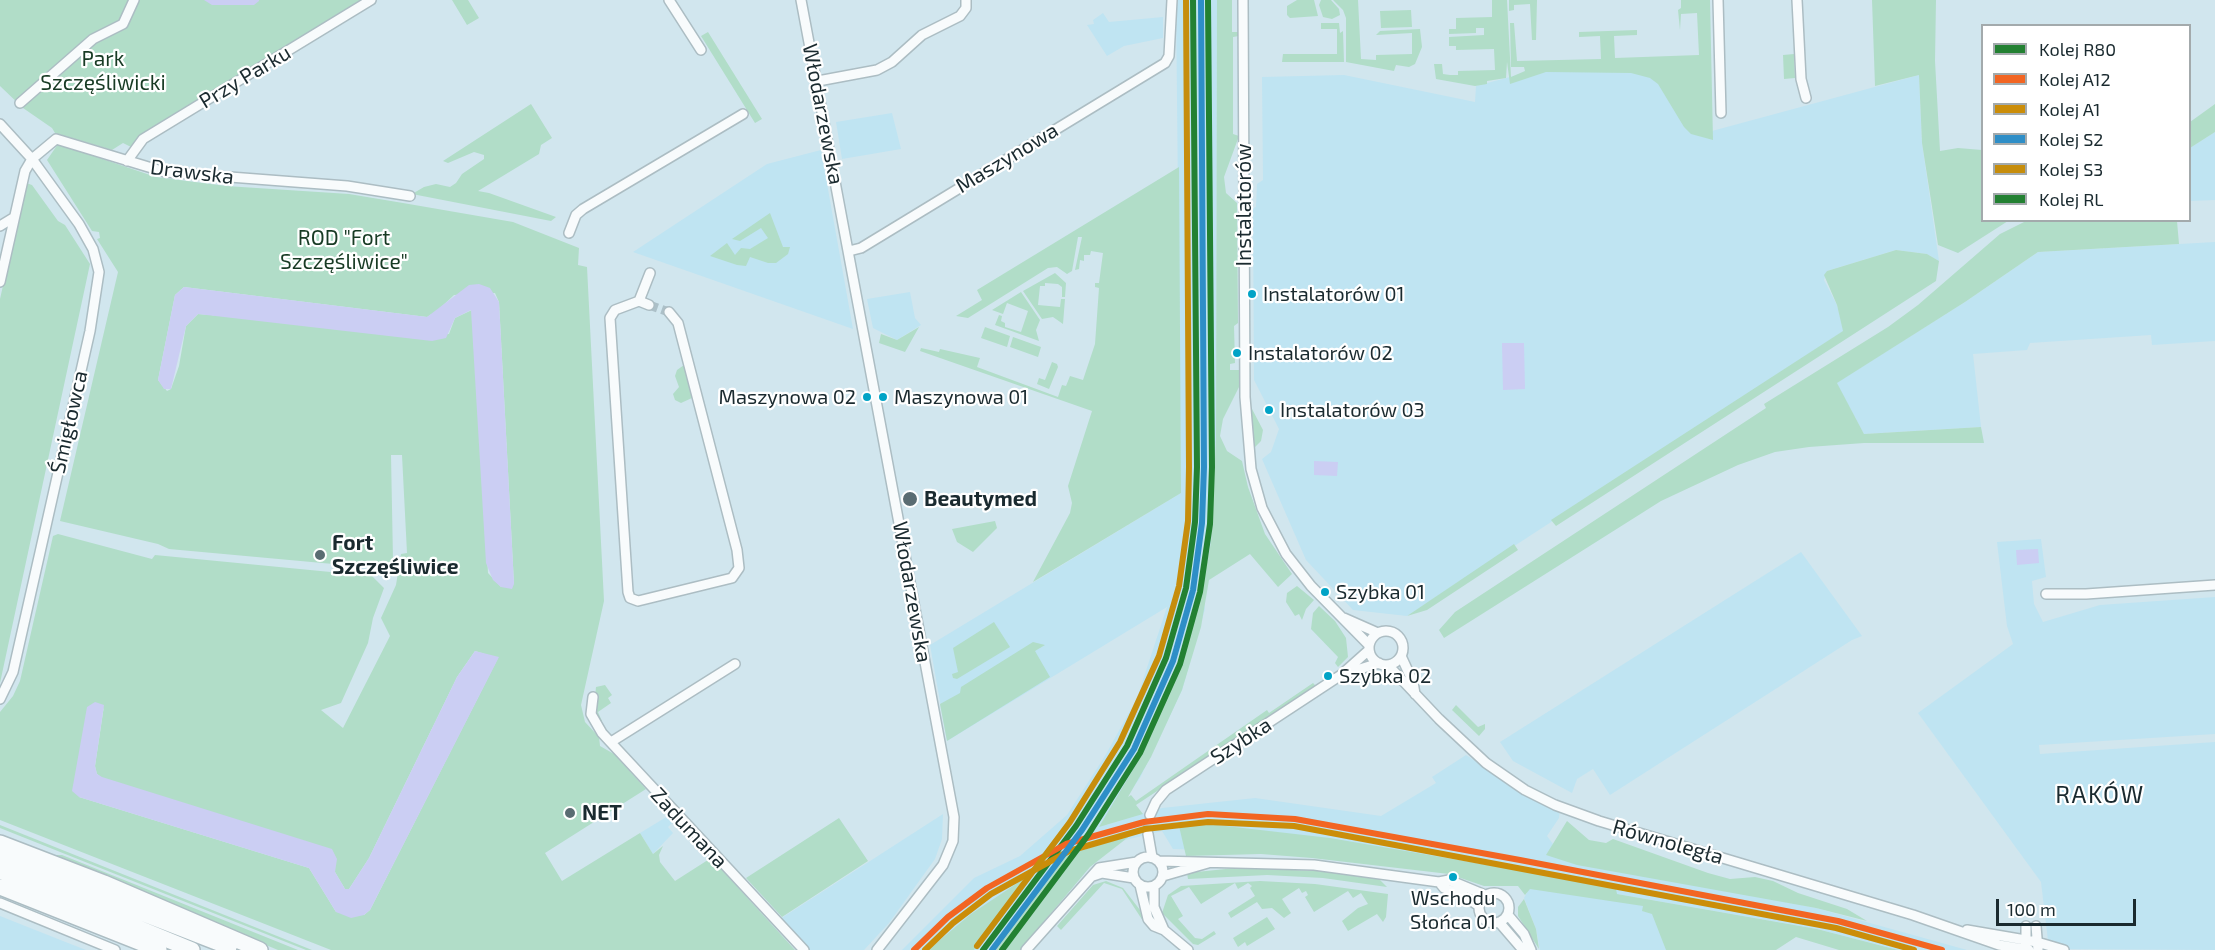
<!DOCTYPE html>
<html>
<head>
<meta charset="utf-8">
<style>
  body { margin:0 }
  #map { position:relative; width:2215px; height:950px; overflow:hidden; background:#d1e6ee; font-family:"Exo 2",sans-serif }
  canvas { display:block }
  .legend { position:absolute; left:1981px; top:24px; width:210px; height:198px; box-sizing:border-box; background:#fff; border:2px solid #a3aaac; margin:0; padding:8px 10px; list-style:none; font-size:18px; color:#1a2a2f }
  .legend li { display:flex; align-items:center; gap:12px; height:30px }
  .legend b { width:30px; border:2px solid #a3aaac }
  .scale { position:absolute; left:1996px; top:899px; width:140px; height:27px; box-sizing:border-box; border:3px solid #1a2a2f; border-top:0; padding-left:8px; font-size:18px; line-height:21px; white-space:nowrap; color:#1a2a2f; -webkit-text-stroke:4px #fff; paint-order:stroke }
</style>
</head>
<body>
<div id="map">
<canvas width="2215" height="950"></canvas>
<ul class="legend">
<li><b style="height:8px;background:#238132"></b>Kolej R80</li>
<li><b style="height:8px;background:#f26522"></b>Kolej A12</li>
<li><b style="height:8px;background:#cb8d09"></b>Kolej A1</li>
<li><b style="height:8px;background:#2e8ec7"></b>Kolej S2</li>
<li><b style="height:8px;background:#c68d0c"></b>Kolej S3</li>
<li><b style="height:8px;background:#238132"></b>Kolej RL</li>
</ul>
<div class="scale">100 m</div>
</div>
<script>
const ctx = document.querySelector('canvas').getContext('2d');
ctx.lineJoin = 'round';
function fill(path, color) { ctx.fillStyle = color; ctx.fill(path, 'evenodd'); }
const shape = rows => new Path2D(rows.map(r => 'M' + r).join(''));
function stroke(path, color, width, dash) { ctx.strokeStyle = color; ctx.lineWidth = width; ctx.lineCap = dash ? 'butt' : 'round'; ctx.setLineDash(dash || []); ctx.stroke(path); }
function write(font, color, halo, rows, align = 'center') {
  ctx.font = font + ' "Exo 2",sans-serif'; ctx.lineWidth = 4.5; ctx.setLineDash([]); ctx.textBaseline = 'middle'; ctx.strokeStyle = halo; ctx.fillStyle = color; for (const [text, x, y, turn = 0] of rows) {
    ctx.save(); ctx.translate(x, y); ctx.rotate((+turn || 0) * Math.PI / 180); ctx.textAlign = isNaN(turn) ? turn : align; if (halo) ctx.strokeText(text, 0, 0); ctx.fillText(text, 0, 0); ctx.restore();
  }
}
fill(shape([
  [1176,0,1217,0,1216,438,1211,542,1202,588,1205,609,1182,690,1140,778,1106,825,1162,808,1255,798,1381,816,1436,783,1432,777,1466,755,1522,791,1560,809,1559,818,1547,836,1553,844,1547,855,1816,908,1967,950,1898,950,1817,929,1617,894,1643,906,1643,911,1702,924,1776,950,1540,950,1536,929,1524,898,1529,889,1494,879,1377,861,1265,852,1173,849,1162,831,1085,850,1008,950,902,950,974,878,1020,856,1067,815,1105,756,1137,698,1167,607,947,741,930,645,1181,493],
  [1103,13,1109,22,1163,17,1163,38,1124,46,1107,56,1087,25,1094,24,1093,20],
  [1540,69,1709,72,1712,131,1919,75,1922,143,1939,261,1927,254,1896,250,1827,271,1824,280,1837,305,1844,331,1407,616,1353,610,1306,560,1262,459,1271,452,1279,429,1254,380,1253,208,1256,207,1257,184,1263,180,1262,77,1344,75,1475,102,1476,86],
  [892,113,901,149,842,159,836,122],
  [2215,132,2215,200,2190,201,2190,148],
  [821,150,853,329,633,252,767,164],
  [2215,242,2215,341,2152,345,2151,335,2030,343,2027,350,1973,354,1981,427,1864,434,1836,383,1965,302,2038,252],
  [910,292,915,318,921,325,897,340,873,328,867,299],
  [2041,539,2046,577,2032,581,2034,604,2043,622,2100,605,2215,597,2215,734,2039,745,2040,754,2215,742,2215,950,2049,949,2041,882,1918,713,2013,644,2007,626,1997,542],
  [1801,552,1862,636,1852,640,1610,795,1593,769,1577,779,1572,793,1513,761,1500,742],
  [943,814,942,839,935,859,889,923,864,950,810,950,780,919],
  [668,816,674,821,668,827,673,833,653,854,640,833],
  [0,916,63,941,86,950,0,950]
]), '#bfe4f2');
fill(shape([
  [0,0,361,0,149,130,131,147,123,143,112,150,55,133,52,128,23,108,0,86],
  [452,0,468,0,479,18,467,25],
  [1217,0,1232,0,1232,32,1239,32,1239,36,1233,37,1233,134,1239,136,1224,177,1226,193,1237,203,1238,323,1234,326,1235,363,1230,364,1230,370,1240,370,1240,385,1223,419,1220,436,1227,451,1242,461,1248,487,1265,534,1292,574,1278,587,1250,554,1209,580,1201,627,1182,690,1151,757,1128,797,1131,795,1136,801,1267,710,1269,713,1313,683,1316,686,1136,805,1143,814,1099,827,1144,751,1177,671,1202,588,1211,542,1216,438],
  [1297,0,1314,0,1318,16,1290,18,1287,15,1287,6],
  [1321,0,1331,0,1339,9,1340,15,1332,19,1323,17,1319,5],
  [1333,0,1358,0,1361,59,1376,60,1376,55,1412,54,1412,33,1376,35,1380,31,1420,29,1422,47,1415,64,1409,67,1396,65,1394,71,1346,62,1346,18,1343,10],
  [1492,0,1507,0,1511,77,1525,71,1524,67,1511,67,1510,23,1514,23,1517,61,1601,59,1600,36,1579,37,1579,32,1637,30,1637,35,1614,36,1615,58,1699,55,1697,13,1681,14,1680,30,1678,10,1681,8,1681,0,1710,0,1713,140,1691,134,1684,127,1658,84,1650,78,1631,73,1546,72,1510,84,1507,62,1506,78,1487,81,1487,84,1475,86,1436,79,1434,64,1442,64,1443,74,1450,75,1458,75,1458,71,1495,70,1494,49,1456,50,1456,46,1449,46,1449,37,1484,35,1484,28,1476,28,1476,33,1449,34,1449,29,1456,29,1456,18,1492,17],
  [1509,0,1537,0,1536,40,1532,40,1530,4,1514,5,1514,10,1509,11],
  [1872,0,1936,0,1935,61,1940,151,1958,148,1982,150,1982,220,2008,221,1958,253,1938,245,1922,143,1919,75,1875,86],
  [1411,10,1412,27,1381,28,1380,11],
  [1321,23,1339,23,1340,33,1343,31,1344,62,1282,62,1283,54,1337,54,1337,29,1321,29],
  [708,32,762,119,755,123,701,36],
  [1794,54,1795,78,1784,79,1783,55],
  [531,104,552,138,541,145,539,154,478,191,489,193,556,217,551,221,412,194,424,187,436,184,450,187,456,183,462,174,484,159,484,155,474,152,448,163,443,161],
  [2215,104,2215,132,2190,148,2190,122],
  [58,144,156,177,226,186,349,194,403,203,513,222,579,248,578,265,587,267,604,601,581,705,585,722,599,737,600,746,614,754,646,789,545,853,562,881,640,833,653,854,663,846,659,855,660,862,675,881,711,858,795,950,331,950,0,820,0,712,13,696,20,681,53,536,58,534,152,559,155,555,372,576,384,588,373,618,368,643,341,703,321,710,343,728,390,636,381,618,396,585,401,554,407,553,402,455,391,455,393,560,388,569,169,549,158,544,60,521,118,272,97,239,100,238,99,232,92,231,47,160],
  [184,287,427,317,437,311,454,295,495,293,499,302,514,584,501,587,488,573,472,310,455,318,449,334,198,314,186,326,179,366,171,389,167,391,158,380,175,295],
  [475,651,498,658,370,910,364,915,336,912,309,868,79,797,104,706,95,766,97,774,102,778,335,872,345,889,349,889,369,858,457,677],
  [1179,167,1181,493,1033,582,1070,513,1072,503,1068,486,1092,411,920,351,921,348,939,352,940,349,980,358,977,367,1058,397,1062,385,1066,386,1070,376,1083,380,1095,344,1099,288,1095,287,1095,283,1099,283,1103,253,1091,251,1090,255,1084,255,1084,261,1080,260,1079,269,1075,270,1082,237,1078,237,1072,271,1067,274,1057,267,1048,268,968,318,956,316,982,300,977,290],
  [26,183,32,185,58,221,65,225,90,264,0,683,0,299],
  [770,213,783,247,790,247,788,254,776,263,768,263,750,257,746,266,737,265,710,256,727,243,735,255,741,248,750,249,768,238,761,228,740,241,732,239],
  [2026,221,2177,221,2179,244,2038,252,1965,302,1837,383,1864,434,1981,427,1984,443,1864,443,1809,447,1775,452,1738,465,1661,501,1444,638,1439,630,1455,612,1766,408,1764,404,1888,327,1918,305,2000,234],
  [1896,250,1927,254,1939,261,1936,281,1556,526,1551,520,1843,331,1837,305,1824,275,1827,271],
  [1055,273,1066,283,1065,297,1062,297,1062,287,1058,284,1045,283,1045,286,1040,286,1038,305,1060,307,1061,299,1065,299,1063,324,1053,317,1042,319,1023,291],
  [1021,292,1040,320,1036,330,1039,341,995,325,999,315,1002,316,1001,321,1005,323,1005,327,1021,332,1028,311,1007,303,1003,314,992,310],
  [919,327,905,352,879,343,881,334,897,340],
  [985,327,1010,336,1007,347,981,338],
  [1013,337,1041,347,1038,357,1010,347],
  [1052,362,1057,364,1058,367,1049,389,1037,384,1039,378,1045,380],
  [684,365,692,398,681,403,675,400,673,394,679,387,675,376,677,370],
  [1251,407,1263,430,1261,441,1255,447,1252,440],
  [995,521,997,528,973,552,957,542,952,529],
  [1514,544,1518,550,1427,610,1407,616],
  [1297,586,1314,600,1306,609,1302,620,1299,614,1295,616,1286,602,1287,593],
  [1319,606,1335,621,1346,638,1348,657,1338,667,1335,663,1338,657,1311,629,1313,613],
  [994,622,1010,647,957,679,953,678,952,674,958,672,953,648],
  [1033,642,1045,645,1035,651,1050,677,947,741,940,704,960,693,961,687],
  [605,685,612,695,608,698,611,703,598,712,602,721,600,723,594,707,596,687],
  [1456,705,1478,727,1485,724,1485,729,1479,736,1452,710],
  [839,818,868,861,782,917,746,878],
  [1567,821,1589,840,1606,843,1613,839,1708,873,1730,879,1755,877,1773,881,1798,893,1847,909,1867,921,1816,908,1577,865,1546,855],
  [1208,824,1330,838,1534,873,1616,889,1617,894,1817,929,1898,950,1839,950,1796,937,1776,950,1666,950,1652,914,1642,911,1643,906,1530,889,1525,895,1518,886,1484,886,1449,874,1312,858,1261,854,1186,856,1179,826],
  [0,826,0,825,312,950,306,950,0,828],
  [1131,835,1090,867,1020,950,995,950,1064,856],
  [55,855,62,855,298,950,278,950,106,879],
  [1235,868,1320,871,1379,879,1387,887,1323,878,1267,875,1188,879,1187,873],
  [1031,874,974,950,928,950,971,914],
  [1106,881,1123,888,1140,910,1143,921,1122,889,1104,883,1061,930,1057,926,1093,885],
  [1260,881,1315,884,1388,894,1386,917,1383,922,1377,914,1348,931,1342,921,1358,908,1368,904,1361,893,1353,898,1348,891,1314,912,1305,897,1308,895,1306,891,1302,893,1299,888,1282,899,1291,913,1284,918,1272,908,1262,909,1257,902,1231,918,1228,913,1255,896,1250,888,1252,886,1248,883,1238,889,1235,883,1201,904,1189,887,1171,896,1183,916,1178,919,1195,938,1202,939,1214,931,1216,934,1198,945,1193,944,1162,913,1168,895,1181,886],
  [1524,899,1536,929,1539,949,1518,916,1518,907],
  [1267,917,1275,929,1247,946,1245,942,1238,947,1233,938]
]), '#b1ddc8');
fill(shape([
  [204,0,259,0,259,1,254,5,212,5],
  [479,284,490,288,499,302,514,584,512,589,501,587,493,580,486,563,471,310,455,318,446,338,432,341,198,314,186,326,171,389,164,389,158,380,175,295,184,287,427,317,469,285],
  [1502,343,1524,343,1525,389,1503,390],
  [1314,461,1338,462,1337,476,1314,475],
  [2038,549,2039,563,2017,565,2016,550],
  [475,651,499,657,370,910,364,915,351,918,336,912,309,868,79,797,72,791,87,707,95,702,104,705,95,766,97,774,102,777,332,849,337,859,335,872,345,889,349,889,369,858,457,677]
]), '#cbcef3');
stroke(shape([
  [649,305,669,312],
  [1146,834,1150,815]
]), '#acc0c8', 9, [9, 4.5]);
const street = shape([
  [669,0,701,50],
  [801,0,954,817,953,841,943,865,877,950],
  [1243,0,1245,397,1251,469,1262,508,1286,554,1311,586,1369,645],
  [1718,0,1721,113],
  [1797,0,1801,79,1806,98],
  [818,81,877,70,892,62,922,35,960,16,966,8,966,0],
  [20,103,93,39,123,24,134,0],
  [0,124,32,159,79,224,93,249,99,272,90,331,13,672,0,699],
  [127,161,143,139,371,0],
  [0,226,13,218],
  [569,233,576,215,583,209,743,114],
  [849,251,861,248,1165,63,1169,56,1172,0],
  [0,282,25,171,32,159,56,139,165,172,347,186,410,196],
  [639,301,650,273],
  [649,305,639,301,615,310,610,318,628,592,630,598,638,601,732,578,739,568,737,550,678,323,669,312],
  [2046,594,2086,594,2215,585],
  [1344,618,1378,633],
  '1369 648a17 17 0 1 1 34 0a17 17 0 1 1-34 0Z',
  [1401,656,1413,682,1415,694],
  [1388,665,1439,719,1486,763,1525,790,1555,805,1599,821,1913,915,1999,945,2029,950],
  [1344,674,1379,663],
  [593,697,591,714,602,733,804,950],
  [611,742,735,664],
  [1150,815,1156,802,1166,790,1341,675,1369,650],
  [1148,834,1152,857],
  '1133 872a15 15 0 1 1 30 0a15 15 0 1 1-30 0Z',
  [1159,861,1314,865,1439,882,1449,880,1485,895],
  [1093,876,1102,873,1134,878],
  [1163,876,1208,863],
  [1439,882,1444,888,1464,896,1479,906],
  [1140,885,1148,919,1154,926,1164,930,1188,950],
  [1154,886,1154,907,1164,930],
  '1479 908a15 15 0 1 1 30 0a15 15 0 1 1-30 0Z',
  [0,903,115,950],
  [1508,915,1524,934,1531,950],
  [1499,922,1523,950],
  [2026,926,2026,945],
  [2036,926,2038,950],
  [1967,930,2037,942,2064,950],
  [1026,950,1099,868,1137,862]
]);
const primary = shape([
  [0,843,104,883,260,950],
  [0,858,229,947],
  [0,871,192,950],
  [0,887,159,950]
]);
stroke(street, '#acbdc3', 12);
stroke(primary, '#acbdc3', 18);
stroke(street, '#f8fbfc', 9);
stroke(primary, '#f8fbfc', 15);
stroke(shape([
  [983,950,1076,826,1127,746,1166,658,1186,588,1195,522,1197,467,1193,0]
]), '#238132', 6);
stroke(shape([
  [914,950,948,917,987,888,1066,844,1144,822,1208,814,1295,819,1520,860,1838,921,1942,950]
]), '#f26522', 6);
stroke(shape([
  [925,950,953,923,991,894,1069,851,1145,829,1208,822,1294,826,1836,928,1914,950]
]), '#cb8d09', 6);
stroke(shape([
  [992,950,1082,830,1134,749,1173,661,1193,590,1202,523,1204,467,1201,0]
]), '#2e8ec7', 6);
stroke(shape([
  [977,946,1070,822,1120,742,1159,656,1179,586,1188,521,1189,467,1186,0]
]), '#c68d0c', 6);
stroke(shape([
  [1002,950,1088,835,1140,753,1180,664,1200,592,1210,524,1212,467,1208,0]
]), '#238132', 6);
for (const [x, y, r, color] of [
  [1252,294,5,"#01a3c6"],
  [1237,353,5,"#01a3c6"],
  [867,397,5,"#01a3c6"],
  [883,397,5,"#01a3c6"],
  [1269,410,5,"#01a3c6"],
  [910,499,8,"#5a6c72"],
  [320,555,6,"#5a6c72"],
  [1325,592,5,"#01a3c6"],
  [1328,676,5,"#01a3c6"],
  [570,813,6,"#5a6c72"],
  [1453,877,5,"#01a3c6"]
]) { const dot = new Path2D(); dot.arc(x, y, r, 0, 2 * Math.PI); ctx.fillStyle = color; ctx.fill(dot); stroke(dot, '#fff', 2); }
write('20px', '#1a2a2f', '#fff', [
  ["Instalatorów 01",1263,294],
  ["Instalatorów 02",1248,353],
  ["Maszynowa 02",856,397,"right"],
  ["Maszynowa 01",894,397],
  ["Instalatorów 03",1280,410],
  ["Szybka 01",1336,592],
  ["Szybka 02",1339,676],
  ["Wschodu",1453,898,"center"],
  ["Słońca 01",1453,922,"center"]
], 'left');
write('21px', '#183b24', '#fff', [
  ["Park",103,59],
  ["Szczęśliwicki",103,83],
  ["ROD \"Fort",344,238],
  ["Szczęśliwice\"",344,262]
]);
write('21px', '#1a2a2f', '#fff', [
  ["Przy Parku",245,77,-31],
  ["Włodarzewska",823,114,79],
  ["Maszynowa",1007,158,-31],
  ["Drawska",192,172,7],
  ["Instalatorów",1244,205,-90],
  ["Śmigłowca",69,422,-77],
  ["Włodarzewska",912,592,80],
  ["Szybka",1241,741,-33],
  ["Zadumana",689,828,47],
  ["Równoległa",1668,842,16]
]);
write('bold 21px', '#1a2a2f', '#fff', [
  ["Beautymed",924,499],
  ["Fort",332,543],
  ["Szczęśliwice",332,567],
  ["NET",582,813]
], 'left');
ctx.letterSpacing = '1.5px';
write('24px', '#1a2a2f', '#fff', [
  ["RAKÓW",2100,795]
]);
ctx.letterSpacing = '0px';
</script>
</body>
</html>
